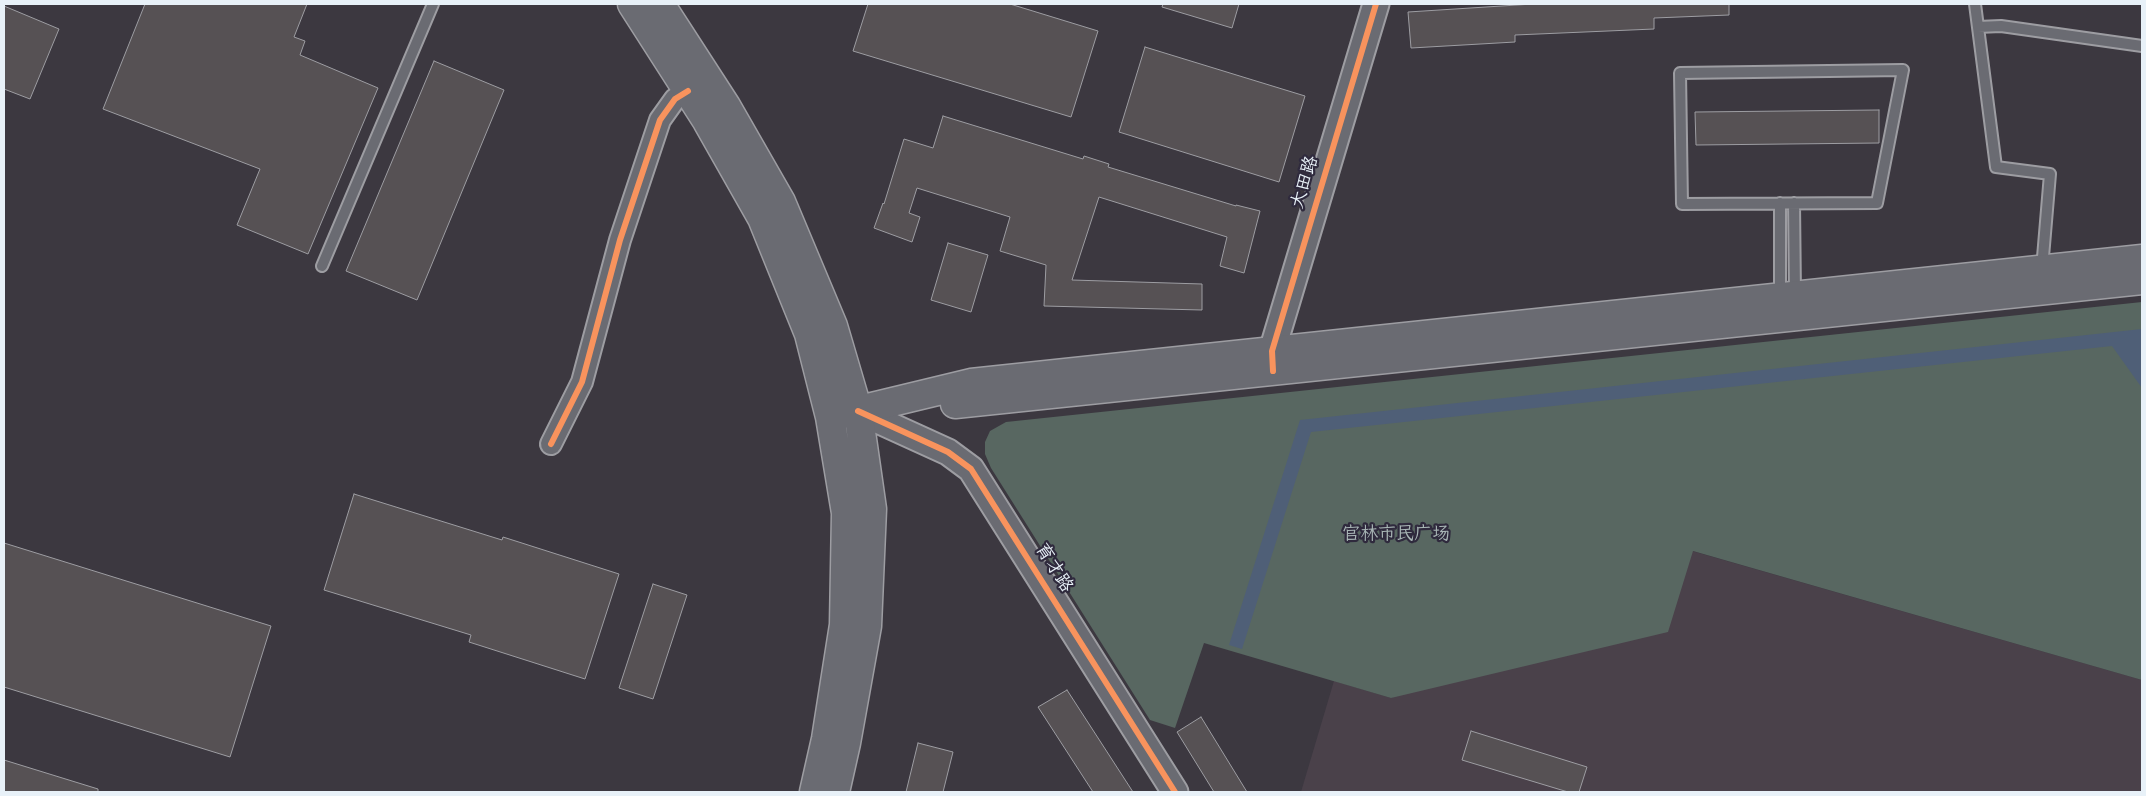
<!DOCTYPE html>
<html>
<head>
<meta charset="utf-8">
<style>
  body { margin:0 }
  #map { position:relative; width:2146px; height:796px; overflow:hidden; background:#3c3840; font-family:Dekko,sans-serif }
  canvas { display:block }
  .frame { position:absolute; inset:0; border:5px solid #e8f1f8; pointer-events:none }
</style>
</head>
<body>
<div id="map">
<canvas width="2146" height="796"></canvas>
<div class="frame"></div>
</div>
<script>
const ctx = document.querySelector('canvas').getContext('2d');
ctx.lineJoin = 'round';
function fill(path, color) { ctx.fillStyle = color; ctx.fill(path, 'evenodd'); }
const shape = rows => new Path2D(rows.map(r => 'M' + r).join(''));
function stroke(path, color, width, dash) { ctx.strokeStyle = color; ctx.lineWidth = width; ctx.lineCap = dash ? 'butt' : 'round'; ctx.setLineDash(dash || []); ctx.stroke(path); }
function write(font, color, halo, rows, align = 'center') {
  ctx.font = font + ' Dekko,"LXGW WenKai TC",sans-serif'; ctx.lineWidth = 4.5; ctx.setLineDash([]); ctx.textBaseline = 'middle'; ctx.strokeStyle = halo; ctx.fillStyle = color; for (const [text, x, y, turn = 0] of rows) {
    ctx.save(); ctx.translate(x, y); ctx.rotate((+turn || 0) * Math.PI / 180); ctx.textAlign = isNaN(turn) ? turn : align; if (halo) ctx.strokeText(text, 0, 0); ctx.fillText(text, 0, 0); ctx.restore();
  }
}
fill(shape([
  [1692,551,2142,680,2142,792,1301,792,1334,681,1391,698]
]), '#4a414a');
fill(shape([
  [2142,302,2142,680,1693,551,1668,632,1391,698,1204,643,1175,728,1150,720,991,468,985,454,985,442,990,431,1006,422]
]), '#586761');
fill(shape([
  [2142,329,2142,388,2112,346,1311,432,1242,649,1229,645,1300,420]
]), '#4f5f77');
const building = shape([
  [145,4,307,4,294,37,305,41,300,55,378,88,308,254,237,225,260,169,103,109,145,4],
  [868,4,1010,4,1098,31,1071,117,853,51,868,4],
  [1163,4,1239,4,1232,28,1162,7,1163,4],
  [1533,4,1729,4,1729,15,1654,18,1654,29,1515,35,1515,42,1411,48,1408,12,1533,4],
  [4,6,59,29,30,99,4,89,4,6],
  [1145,47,1305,96,1279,182,1119,132,1145,47],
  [434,61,504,90,417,300,346,271,434,61],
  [1879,110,1879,143,1696,145,1695,112,1879,110],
  [943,116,1083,159,1084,156,1109,164,1108,167,1236,206,1236,205,1260,211,1244,273,1220,266,1227,237,1099,197,1072,280,1202,284,1202,310,1044,306,1046,265,1000,251,1010,217,917,188,909,213,920,217,912,242,874,228,883,203,884,204,904,139,933,148,943,116],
  [948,243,988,255,971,312,931,300,948,243],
  [354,494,502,540,503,537,619,574,585,679,469,642,471,635,324,590,354,494],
  [4,543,271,626,230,757,4,687,4,543],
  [653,584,687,595,653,699,619,688,653,584],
  [1067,690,1133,792,1093,792,1038,707,1067,690],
  [1201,717,1247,792,1214,792,1177,732,1201,717],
  [1471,731,1587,767,1579,792,1568,792,1462,760,1471,731],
  [918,743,953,752,943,792,906,792,918,743],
  [4,760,98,789,98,792,4,792,4,760]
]);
fill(building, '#565154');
stroke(building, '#9d9da2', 1);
const service = shape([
  [1975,4,1996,167,2050,174,2042,269],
  [1978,27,2001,26,2142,46],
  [1903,70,1877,203,1682,204,1680,73,1903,70],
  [1794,203,1795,295],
  [322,266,433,4],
  [1780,297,1780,203]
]);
const minor = shape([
  [551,444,582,382,620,240,660,120,675,99,688,91]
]);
const tertiary = shape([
  [1273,371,1272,351,1376,4],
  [858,411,948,452,971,469,1175,792]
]);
const secondary = shape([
  [632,4,707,121,762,218,809,334,830,417,846,513,844,625,826,739,814,792],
  [660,4,726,106,781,202,833,326,858,411,872,509,867,626,846,743,835,792],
  [955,404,2142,280],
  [830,417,971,383,2142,259]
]);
stroke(service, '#9d9da2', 14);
stroke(minor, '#9d9da2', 24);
stroke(tertiary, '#9d9da2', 29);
stroke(secondary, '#9d9da2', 31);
stroke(service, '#6a6b72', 10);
stroke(minor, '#6a6b72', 20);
stroke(tertiary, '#6a6b72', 25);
stroke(secondary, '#6a6b72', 28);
stroke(shape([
  [1273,371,1272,351,1376,4],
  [858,411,948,452,971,469,1175,792],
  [551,444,582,382,620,240,660,120,675,99,688,91]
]), '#f8935d', 6);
write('18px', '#e8f1f8', '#2f2a3d', [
  ["大田路",1307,183,-73],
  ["育才路",1052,569,58]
]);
write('18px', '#a9b6b6', '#2f2a3d', [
  ["官林市民广场",1396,537]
]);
</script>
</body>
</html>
